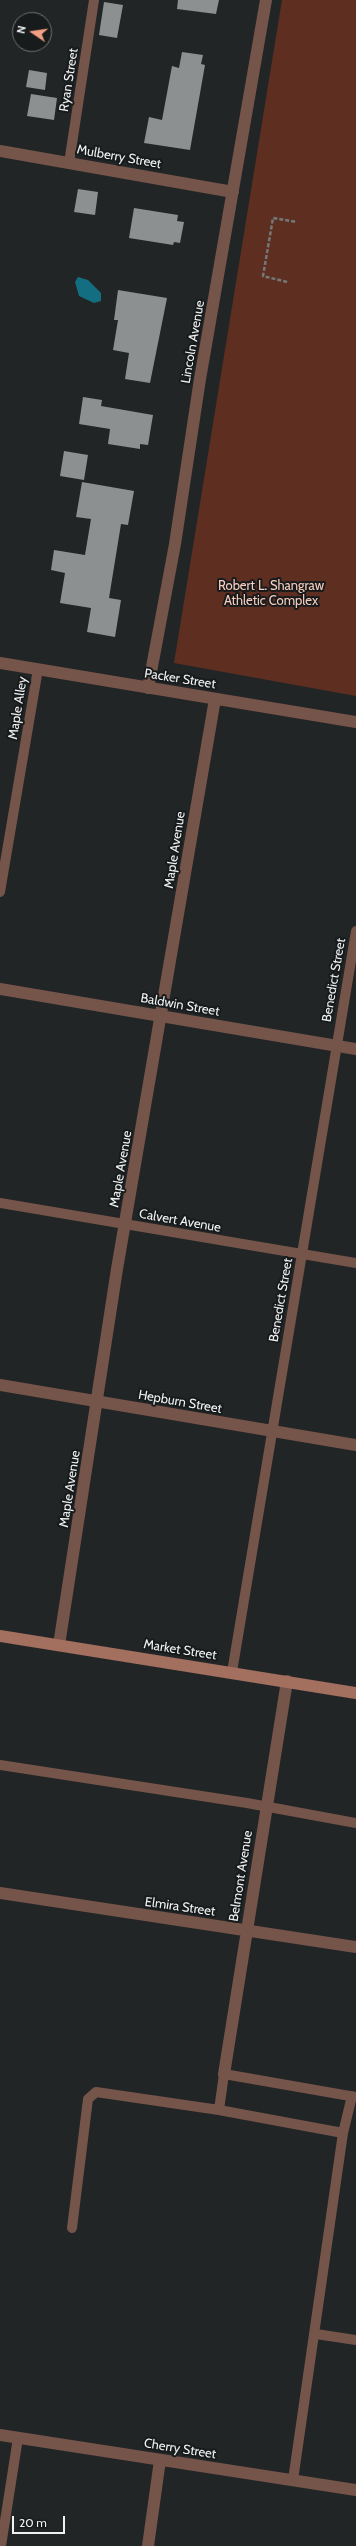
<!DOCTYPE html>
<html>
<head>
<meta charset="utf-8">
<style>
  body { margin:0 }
  #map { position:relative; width:356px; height:2546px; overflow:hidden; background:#222526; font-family:Cabin,sans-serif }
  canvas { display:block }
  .north { position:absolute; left:12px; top:12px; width:40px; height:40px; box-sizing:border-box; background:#181b1c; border:1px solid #6e7172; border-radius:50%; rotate:283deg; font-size:11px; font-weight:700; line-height:16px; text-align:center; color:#eff1f2 }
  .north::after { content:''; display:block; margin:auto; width:14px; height:18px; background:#f39f84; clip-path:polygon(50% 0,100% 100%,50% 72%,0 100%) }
  .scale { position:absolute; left:12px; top:2516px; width:53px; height:18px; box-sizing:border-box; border:2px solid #eff1f2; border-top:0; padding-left:5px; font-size:12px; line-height:14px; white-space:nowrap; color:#eff1f2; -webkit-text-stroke:3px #181b1c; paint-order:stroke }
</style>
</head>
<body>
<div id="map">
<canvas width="356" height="2546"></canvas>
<div class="north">N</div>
<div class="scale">20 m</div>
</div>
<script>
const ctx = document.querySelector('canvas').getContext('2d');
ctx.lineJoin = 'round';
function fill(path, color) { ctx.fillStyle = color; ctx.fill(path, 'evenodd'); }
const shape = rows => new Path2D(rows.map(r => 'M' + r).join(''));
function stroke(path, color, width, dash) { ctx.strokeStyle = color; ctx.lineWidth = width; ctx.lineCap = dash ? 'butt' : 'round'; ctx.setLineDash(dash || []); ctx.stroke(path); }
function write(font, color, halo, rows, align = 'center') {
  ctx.font = font + ' Cabin,sans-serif'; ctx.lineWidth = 4; ctx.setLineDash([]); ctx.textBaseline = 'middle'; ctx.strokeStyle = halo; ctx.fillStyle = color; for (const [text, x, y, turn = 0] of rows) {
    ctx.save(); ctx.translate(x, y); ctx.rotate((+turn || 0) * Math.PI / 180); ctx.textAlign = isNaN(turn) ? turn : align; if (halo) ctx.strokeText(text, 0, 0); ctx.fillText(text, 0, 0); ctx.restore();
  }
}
fill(shape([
  [282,0,356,0,356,696,174,663]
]), '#5e2f21');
fill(shape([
  [78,277,88,280,101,293,101,301,94,303,79,296,75,282]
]), '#136e82');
fill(shape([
  [178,0,219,0,216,14,177,9],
  [104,2,123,5,117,38,99,35],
  [182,52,203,55,201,64,205,65,190,150,144,143,149,117,162,120,172,66,179,68],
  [29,70,47,73,45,90,26,87],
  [31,94,57,98,54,120,27,116],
  [78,189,98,192,95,215,74,212],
  [134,208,178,215,177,221,184,222,180,243,174,242,173,245,129,238],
  [118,290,167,298,150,383,125,379,129,353,113,350,118,320,114,320],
  [83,397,102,400,101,406,153,415,148,445,140,444,140,449,108,444,110,429,79,424],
  [64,451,88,455,84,480,60,476],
  [82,482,134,491,128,525,121,524,109,598,121,600,115,637,87,632,91,608,60,603,65,573,51,570,54,550,85,555,91,519,76,517]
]), '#8c9091');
stroke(shape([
  [287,282,263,276,273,218,297,222]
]), '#757879', 2.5, [4, 2]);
stroke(shape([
  [69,163,94,0],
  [0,892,38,669],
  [0,1203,356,1263],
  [232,1672,356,931],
  [0,1765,247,1803,356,1823],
  [219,2110,224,2074,356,2097],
  [72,2228,88,2099,96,2092,219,2110,343,2133],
  [316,2334,356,2340],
  [293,2480,343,2133,352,2096],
  [1,2546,18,2438]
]), '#75544a', 10);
stroke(shape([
  [0,151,233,192],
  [0,663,356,722],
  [148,688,175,544,200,379,266,0],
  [0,989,356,1049],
  [0,1385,356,1445],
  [59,1645,117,1269,215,699],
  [0,1893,356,1947],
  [224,2074,287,1681],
  [0,2435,356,2490],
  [148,2546,160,2460]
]), '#75544a', 12);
stroke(shape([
  [0,1636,356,1693]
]), '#a36f5e', 12);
write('13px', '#eff1f2', '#181b1c', [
  ["Ryan Street",69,80,-81],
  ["Mulberry Street",119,157,10],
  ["Lincoln Avenue",193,342,-80],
  ["Packer Street",180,679,9],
  ["Maple Alley",18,708,-81],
  ["Maple Avenue",175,850,-81],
  ["Benedict Street",334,980,-80],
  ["Baldwin Street",180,1005,10],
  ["Maple Avenue",121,1169,-80],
  ["Calvert Avenue",180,1221,10],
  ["Benedict Street",281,1300,-80],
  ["Hepburn Street",180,1402,10],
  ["Maple Avenue",70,1489,-81],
  ["Market Street",180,1650,9],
  ["Belmont Avenue",241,1876,-81],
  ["Elmira Street",180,1907,8],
  ["Cherry Street",180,2449,9]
]);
write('13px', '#f8ccbe', '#181b1c', [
  ["Robert L. Shangraw",271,586],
  ["Athletic Complex",271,601]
]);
</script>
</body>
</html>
